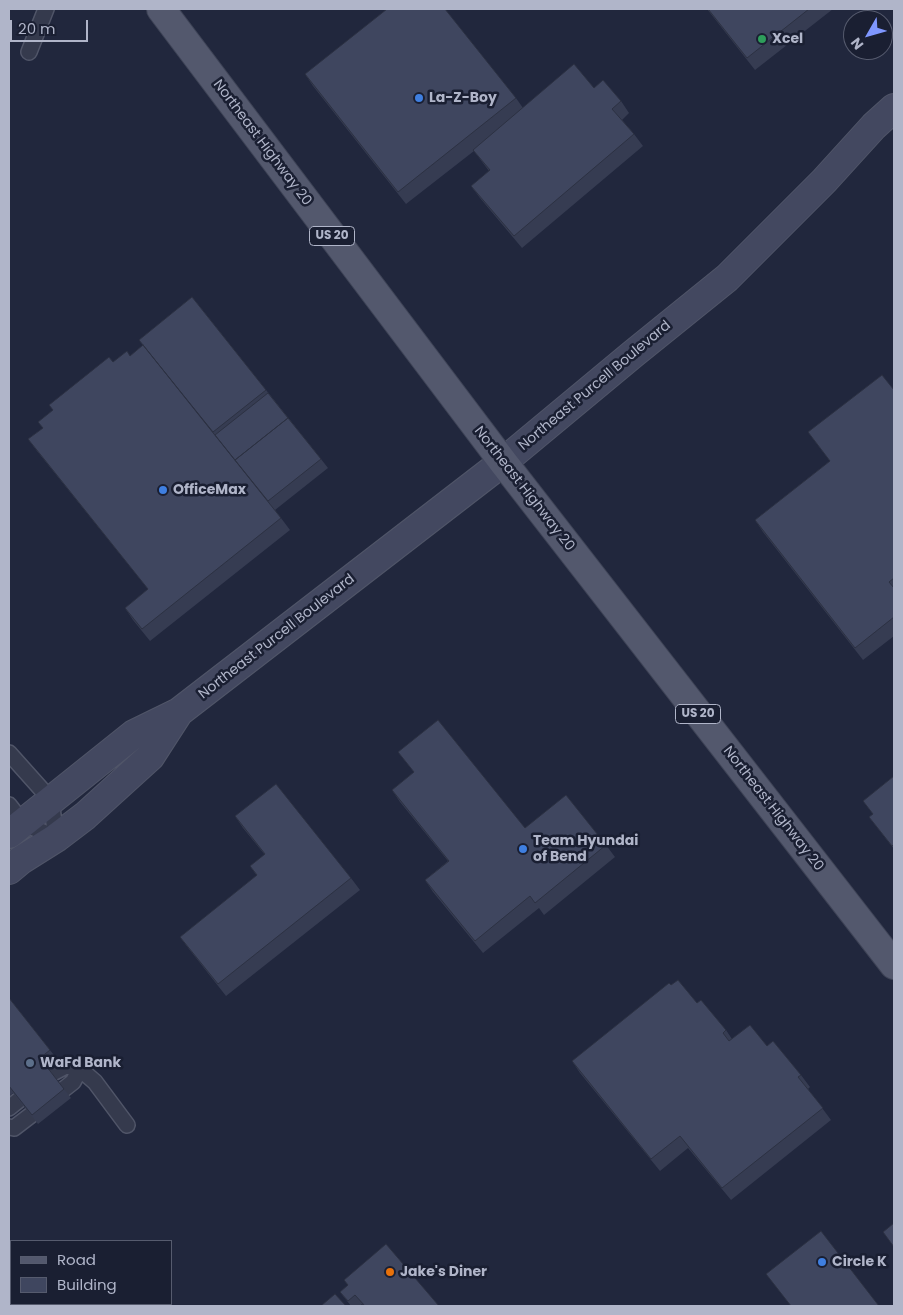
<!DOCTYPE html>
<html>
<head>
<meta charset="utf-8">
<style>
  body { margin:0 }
  #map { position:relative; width:903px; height:1315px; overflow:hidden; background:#21273d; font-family:Poppins,sans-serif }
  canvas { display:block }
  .frame { position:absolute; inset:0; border:10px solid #b0b5c9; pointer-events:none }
  .legend { position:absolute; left:10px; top:1240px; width:162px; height:65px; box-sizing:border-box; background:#1a1f32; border:1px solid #565b6e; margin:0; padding:6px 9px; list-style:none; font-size:15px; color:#b0b5c9 }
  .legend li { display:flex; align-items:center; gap:10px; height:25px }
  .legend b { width:25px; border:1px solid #565b6e }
  .north { position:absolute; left:843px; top:10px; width:50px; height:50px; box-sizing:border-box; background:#1a1f32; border:1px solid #565b6e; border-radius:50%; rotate:232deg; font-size:14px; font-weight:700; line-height:20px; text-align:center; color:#b0b5c9 }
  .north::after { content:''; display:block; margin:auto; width:18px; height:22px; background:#7f97ff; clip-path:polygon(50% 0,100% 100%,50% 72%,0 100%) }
  .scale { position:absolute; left:10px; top:20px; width:78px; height:22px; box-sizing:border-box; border:2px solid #b0b5c9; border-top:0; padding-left:6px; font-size:15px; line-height:18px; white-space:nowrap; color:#b0b5c9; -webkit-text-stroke:4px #1a1f32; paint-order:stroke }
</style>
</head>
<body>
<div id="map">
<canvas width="903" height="1315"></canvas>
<div class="frame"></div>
<ul class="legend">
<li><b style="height:6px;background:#53586d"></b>Road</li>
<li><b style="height:14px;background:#3f465f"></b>Building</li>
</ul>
<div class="north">N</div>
<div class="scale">20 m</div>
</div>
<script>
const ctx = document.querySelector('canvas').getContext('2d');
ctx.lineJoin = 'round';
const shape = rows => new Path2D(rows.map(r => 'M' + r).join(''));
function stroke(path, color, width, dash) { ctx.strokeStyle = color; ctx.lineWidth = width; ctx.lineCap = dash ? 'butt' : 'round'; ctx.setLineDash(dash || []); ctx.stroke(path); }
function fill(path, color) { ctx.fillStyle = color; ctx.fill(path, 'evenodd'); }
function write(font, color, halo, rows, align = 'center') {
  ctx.font = font + ' Poppins,sans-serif'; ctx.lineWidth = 5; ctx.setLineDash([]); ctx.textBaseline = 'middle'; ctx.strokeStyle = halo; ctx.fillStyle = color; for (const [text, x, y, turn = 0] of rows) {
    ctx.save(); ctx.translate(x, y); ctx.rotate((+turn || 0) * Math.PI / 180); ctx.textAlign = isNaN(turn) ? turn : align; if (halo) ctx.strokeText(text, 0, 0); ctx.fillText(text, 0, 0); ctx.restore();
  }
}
const lane = shape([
  [29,52,46,9],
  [9,753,51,800,56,838],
  [9,805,23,823,56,838],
  [51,1074,66,1066,80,1069,95,1082,127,1125],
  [64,1089,73,1082,80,1069],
  [9,1108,19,1100],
  [9,1127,14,1128,31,1115]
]);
const secondary = shape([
  [9,834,134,734,179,712,503,462,633,354,727,278,824,181,874,126,894,108],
  [9,870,21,860,56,838,85,816,150,757,179,712]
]);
const primary = shape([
  [161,9,503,462,894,965]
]);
stroke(lane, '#505568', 18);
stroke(secondary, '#505568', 30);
stroke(primary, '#3e4356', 30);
stroke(lane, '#353a4d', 15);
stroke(secondary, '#434860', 28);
stroke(primary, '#53586d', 28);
fill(shape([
  [707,9,833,9,755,70],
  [305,74,516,98,523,108,594,88,621,101,629,113,622,120,634,134,643,146,522,248,480,198,471,186,489,171,474,151,406,204,313,86],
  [192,297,321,459,328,468,275,510,290,530,150,641,133,620,125,608,148,589,37,451,28,439,43,428,38,422,113,362,130,356,143,345,139,340],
  [894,390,894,636,863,660,763,532,755,520,830,461,808,432],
  [398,752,525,828,606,845,615,857,544,915,539,908,483,953,433,892,425,880,448,861,400,802,392,790,414,772],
  [894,776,894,849,869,817,873,814,863,801],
  [235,816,351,878,360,890,226,996,189,949,180,937,257,876,250,866,265,855,243,828],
  [671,985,697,1003,726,1030,732,1039,767,1046,801,1075,810,1087,808,1089,831,1120,731,1200,688,1148,660,1171,580,1073,572,1061],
  [9,998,57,1059,47,1067,71,1098,38,1124,13,1093,9,1096],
  [344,1280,439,1306,364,1306,362,1304,360,1306,351,1306,340,1292,348,1285]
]), '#363c52');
const building = shape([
  [387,9,445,9,516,98,398,192,305,74,387,9],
  [708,9,809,9,747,58,708,9],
  [574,64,594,88,603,80,621,101,612,109,634,134,514,236,471,186,490,170,473,150,574,64],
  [192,297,266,390,213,432,139,340,192,297],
  [143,345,281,518,142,629,125,608,148,589,28,439,43,428,38,422,53,410,49,405,109,357,113,362,127,351,130,356,143,345],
  [882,375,894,390,894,578,889,582,894,588,894,617,855,648,755,520,830,461,808,432,882,375],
  [268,393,288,418,235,460,215,435,268,393],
  [288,418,321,459,268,501,235,460,288,418],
  [438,720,525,828,566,795,606,845,535,903,530,896,475,941,425,880,449,861,392,790,414,772,398,752,438,720],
  [894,776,894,844,892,846,869,817,873,814,863,801,894,776],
  [276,784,351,878,218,984,180,937,257,875,250,866,265,854,235,816,276,784],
  [678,980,697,1003,701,1000,726,1030,723,1033,729,1041,750,1025,767,1046,773,1041,801,1075,798,1077,823,1108,722,1188,680,1136,651,1159,572,1061,669,983,671,985,678,980],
  [9,998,50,1050,40,1058,64,1089,32,1115,9,1086,9,998],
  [894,1223,894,1247,883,1232,894,1223],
  [821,1231,879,1306,791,1306,766,1274,821,1231],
  [386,1244,439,1306,365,1306,355,1295,348,1301,340,1292,348,1285,344,1280,386,1244],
  [335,1294,346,1306,323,1306,322,1305,335,1294]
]);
fill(building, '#3f465f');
stroke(building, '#2c3142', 1);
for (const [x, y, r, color] of [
  [762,39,5,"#2e9e5b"],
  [419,98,5,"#3f7fe0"],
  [163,490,5,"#3f7fe0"],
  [523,849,5,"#3f7fe0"],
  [30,1063,5,"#5c6f8a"],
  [822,1262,5,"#3f7fe0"],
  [390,1272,5,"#e8710a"]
]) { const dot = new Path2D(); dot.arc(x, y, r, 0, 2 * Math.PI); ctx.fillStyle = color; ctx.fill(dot); stroke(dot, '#1a1f32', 2); }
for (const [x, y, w] of [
  [332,236,45],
  [698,714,45]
]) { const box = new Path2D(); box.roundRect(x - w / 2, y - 9.5, w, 19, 4); ctx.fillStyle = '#1a1f32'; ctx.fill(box); stroke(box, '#b0b5c9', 1); }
write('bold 12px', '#b0b5c9', null, [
  ["US 20",332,236],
  ["US 20",698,714]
]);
write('bold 14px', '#b0b5c9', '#1a1f32', [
  ["Xcel",772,39],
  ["La-Z-Boy",429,98],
  ["OfficeMax",173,490],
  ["Team Hyundai",533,841],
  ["of Bend",533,857],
  ["WaFd Bank",40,1063],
  ["Circle K",832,1262],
  ["Jake's Diner",400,1272]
], 'left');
write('14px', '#b0b5c9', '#1a1f32', [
  ["Northeast Highway 20",262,143,53],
  ["Northeast Purcell Boulevard",595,386,-40],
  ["Northeast Highway 20",524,489,52],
  ["Northeast Purcell Boulevard",277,637,-38],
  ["Northeast Highway 20",773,809,52]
]);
</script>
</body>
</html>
